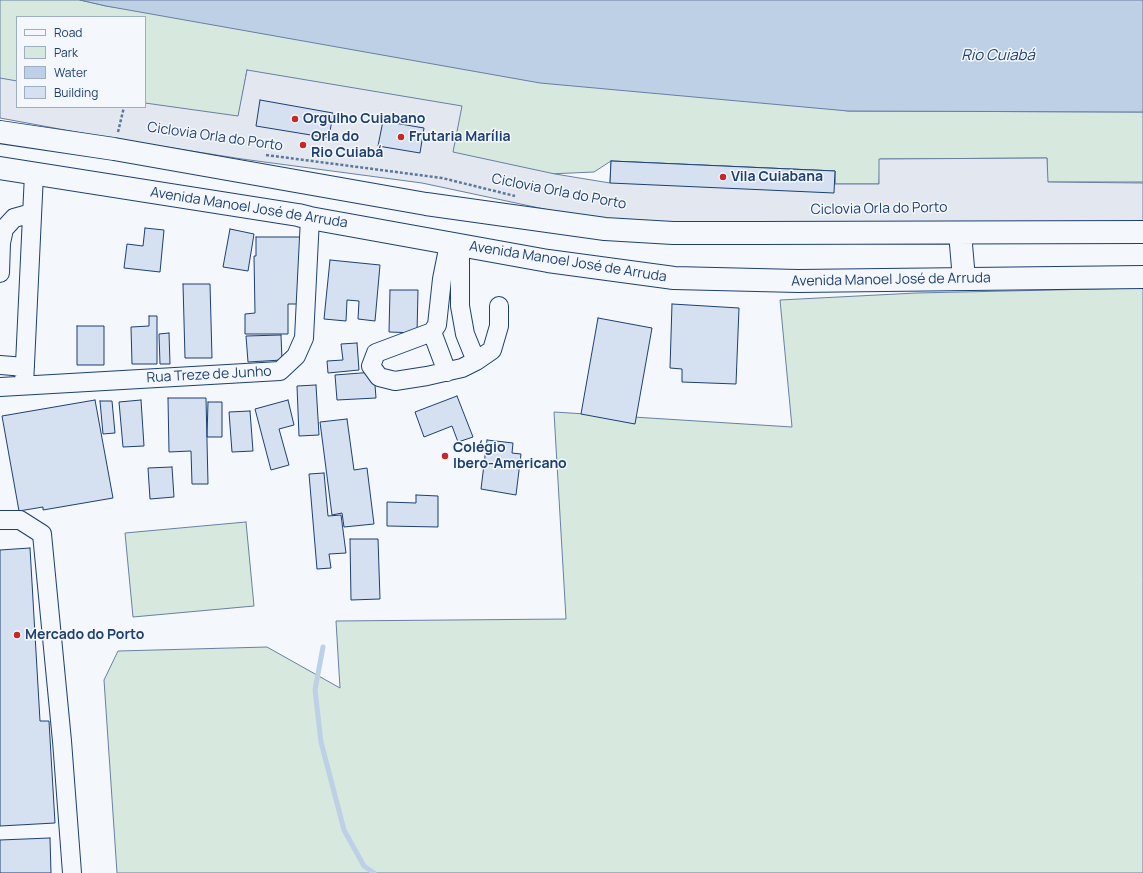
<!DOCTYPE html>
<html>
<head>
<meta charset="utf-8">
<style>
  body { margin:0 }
  #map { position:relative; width:1143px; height:873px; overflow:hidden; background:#f4f7fb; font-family:Manrope,sans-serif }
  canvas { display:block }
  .legend { position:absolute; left:16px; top:16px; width:130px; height:92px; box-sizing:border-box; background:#f4f7fb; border:1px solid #9eadc5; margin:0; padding:5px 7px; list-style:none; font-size:12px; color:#1d3f73 }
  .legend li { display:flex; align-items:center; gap:8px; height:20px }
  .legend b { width:20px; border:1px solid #9eadc5 }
</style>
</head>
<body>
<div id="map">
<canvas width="1143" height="873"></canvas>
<ul class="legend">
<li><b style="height:5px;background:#f4f7fb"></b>Road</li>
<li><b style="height:11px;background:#d7e8df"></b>Park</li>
<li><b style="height:11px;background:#bed0e5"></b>Water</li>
<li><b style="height:11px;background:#d5e0f0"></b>Building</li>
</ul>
</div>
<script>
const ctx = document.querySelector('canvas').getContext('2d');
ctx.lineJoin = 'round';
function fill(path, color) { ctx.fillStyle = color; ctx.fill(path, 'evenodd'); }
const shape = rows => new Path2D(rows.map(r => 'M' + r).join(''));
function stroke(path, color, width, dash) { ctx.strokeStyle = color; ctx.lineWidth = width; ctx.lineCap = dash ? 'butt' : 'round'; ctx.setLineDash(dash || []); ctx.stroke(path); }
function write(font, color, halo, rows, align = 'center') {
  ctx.font = font + ' Manrope,sans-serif'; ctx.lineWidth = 3; ctx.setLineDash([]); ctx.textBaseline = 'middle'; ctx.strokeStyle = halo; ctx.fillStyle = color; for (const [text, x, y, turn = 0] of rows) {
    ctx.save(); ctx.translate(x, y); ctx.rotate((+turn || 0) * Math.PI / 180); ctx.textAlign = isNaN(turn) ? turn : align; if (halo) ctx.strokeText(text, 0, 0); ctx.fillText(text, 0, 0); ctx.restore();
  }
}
const green = shape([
  [0,0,80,0,106,6,848,111,1143,112,1143,182,1047,182,1047,158,880,159,879,184,835,184,835,171,611,161,594,172,549,174,518,198,247,70,237,126,145,107,145,17,17,17,17,87,0,84,0,0],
  [1143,288,1143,873,117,873,104,680,118,651,267,647,340,688,336,621,566,619,554,412,792,427,780,300,916,293,1143,288],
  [246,522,254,606,133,617,125,533,246,522]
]);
fill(green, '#d7e8df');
stroke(green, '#687fa3', 1);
const parking = shape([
  [247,70,462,106,453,152,555,174,610,183,611,161,835,171,835,184,879,184,879,159,1047,158,1048,182,1143,183,1143,221,732,229,577,216,422,183,242,159,103,137,0,118,0,78,17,81,17,107,145,107,145,103,238,116,247,70]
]);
fill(parking, '#e3e8f0');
stroke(parking, '#687fa3', 1);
const water = shape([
  [80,0,1143,0,1143,112,848,111,540,83,106,6,80,0]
]);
fill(water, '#bed0e5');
stroke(water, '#687fa3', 1);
stroke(shape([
  [323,647,315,690,321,742,344,830,364,866,374,873]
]), '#bed0e5', 5);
const building = shape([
  [260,100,333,113,329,138,256,126,260,100],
  [383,121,424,128,420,153,378,146,383,121],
  [611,161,835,171,834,193,610,183,611,161],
  [145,228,164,230,160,272,124,268,127,244,143,246,145,228],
  [230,229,254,234,248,271,223,267,230,229],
  [256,237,302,237,303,304,288,304,288,334,245,334,245,314,255,313,254,256,256,256,256,237],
  [330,260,380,265,375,321,358,319,359,301,347,300,346,321,324,319,330,260],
  [183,284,210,284,212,358,185,358,183,284],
  [390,290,418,290,417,333,389,332,390,290],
  [672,304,739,308,736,384,682,382,682,369,670,368,672,304],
  [149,316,157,316,157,364,132,364,131,327,149,326,149,316],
  [598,318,652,328,635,424,581,414,598,318],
  [77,326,104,326,104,365,77,365,77,326],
  [169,333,170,364,160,364,159,334,169,333],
  [281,335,282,360,248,362,246,336,281,335],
  [357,343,359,370,328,373,327,361,343,360,341,344,357,343],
  [374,372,376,398,337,400,335,375,374,372],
  [316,385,319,435,299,436,297,386,316,385],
  [457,396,473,437,458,442,452,426,424,437,415,412,457,396],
  [168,398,206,398,208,484,192,484,191,451,169,452,168,398],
  [95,400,113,498,43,510,43,507,19,511,2,416,95,400],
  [141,400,144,446,123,447,119,402,141,400],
  [288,400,294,425,279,429,289,465,271,470,255,409,288,400],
  [100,401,112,401,115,433,103,434,100,401],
  [208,402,222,402,222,437,207,437,208,402],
  [250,411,253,451,232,452,229,412,250,411],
  [347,419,354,470,367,468,374,524,344,527,342,513,332,515,320,422,347,419],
  [487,440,513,443,512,453,521,454,516,495,481,489,487,440],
  [172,467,174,497,150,499,148,468,172,467],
  [324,473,328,516,341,515,346,553,329,554,331,568,317,569,309,474,324,473],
  [416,495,438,496,438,527,387,526,387,502,416,503,416,495],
  [350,539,378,539,380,599,351,600,350,539],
  [30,548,40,721,49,721,55,823,0,826,0,550,30,548],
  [50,838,51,873,0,873,0,840,50,838]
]);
fill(building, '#d5e0f0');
stroke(building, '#1d3f73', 1);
const minor = shape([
  [449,244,442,279,437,325,432,332,376,353,371,366,379,377,395,381,427,376,462,368,476,361,492,350,499,326,499,306],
  [460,245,460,306,465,334,476,361],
  [0,273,1,243,4,229,14,218,32,213],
  [432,332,447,372],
  [0,365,25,367],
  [24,385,34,174],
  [0,387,280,371,296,356,304,338,310,218],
  [0,520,20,520,42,534,62,741,72,873]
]);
const major = shape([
  [0,132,114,149,426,204,605,229,673,233,755,233,1143,232],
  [0,168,298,215,310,218,548,261,674,278,798,281,1143,277],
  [960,233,964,279]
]);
stroke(minor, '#1d3f73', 20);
stroke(major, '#1d3f73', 24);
stroke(shape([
  [118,132,124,107],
  [266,155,442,178,515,196]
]), '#5e769c', 2.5, [3, 2]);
stroke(minor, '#f4f7fb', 18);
stroke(major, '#f4f7fb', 22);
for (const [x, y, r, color] of [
  [295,119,4,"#c62828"],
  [401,137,4,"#c62828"],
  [303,145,4,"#c62828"],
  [723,177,4,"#c62828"],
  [445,456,4,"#c62828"],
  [17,635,4,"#c62828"]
]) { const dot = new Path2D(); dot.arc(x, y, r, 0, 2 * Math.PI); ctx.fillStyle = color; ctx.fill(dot); stroke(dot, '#f4f7fb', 1.5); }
write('bold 14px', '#1d3f73', '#f4f7fb', [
  ["Orgulho Cuiabano",303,119],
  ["Orla do",311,137],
  ["Rio Cuiabá",311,153],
  ["Frutaria Marília",409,137],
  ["Vila Cuiabana",731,177],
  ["Colégio",453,448],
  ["Ibero-Americano",453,464],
  ["Mercado do Porto",25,635]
], 'left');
write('14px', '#1d3f73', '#f4f7fb', [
  ["Ciclovia Orla do Porto",215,137,8],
  ["Ciclovia Orla do Porto",559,192,11],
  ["Avenida Manoel José de Arruda",249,208,9],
  ["Ciclovia Orla do Porto",879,209,-1],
  ["Avenida Manoel José de Arruda",568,262,9],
  ["Avenida Manoel José de Arruda",891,280,-1],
  ["Rua Treze de Junho",209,375,-3]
]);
write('italic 15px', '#1d3f73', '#f4f7fb', [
  ["Rio Cuiabá",998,56]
]);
</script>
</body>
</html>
